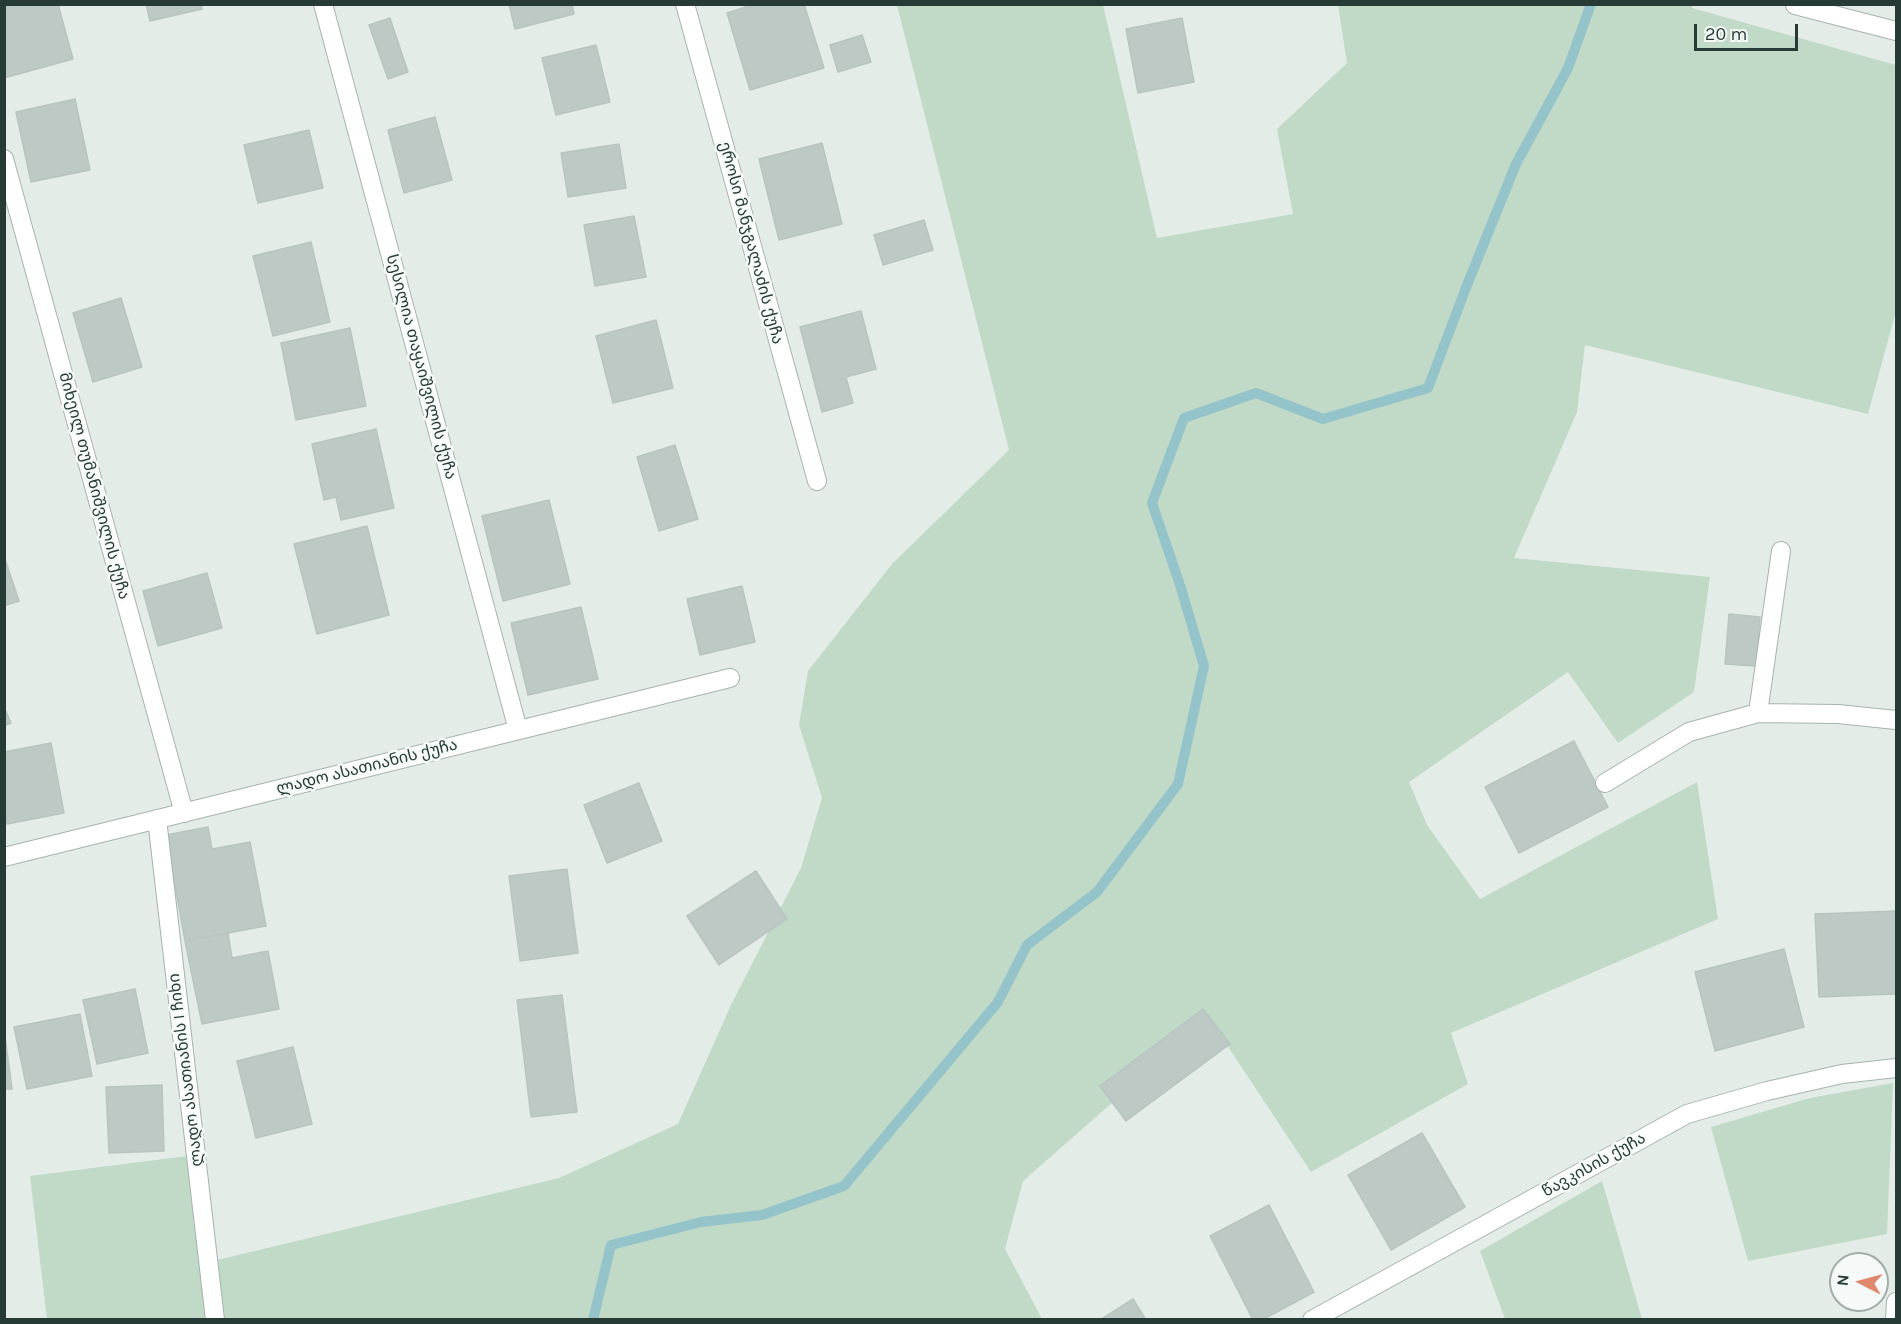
<!DOCTYPE html>
<html>
<head>
<meta charset="utf-8">
<style>
  body { margin:0 }
  #map { position:relative; width:1901px; height:1324px; overflow:hidden; background:#e4ece8; font-family:Karla,sans-serif }
  canvas { display:block }
  .frame { position:absolute; inset:0; border:6px solid #263b35; pointer-events:none }
  .north { position:absolute; left:1829px; top:1252px; width:60px; height:60px; box-sizing:border-box; background:#f5f9f7; border:2px solid #a2ada9; border-radius:50%; rotate:276deg; font-size:16px; font-weight:700; line-height:24px; text-align:center; color:#263b35 }
  .north::after { content:''; display:block; margin:auto; width:21px; height:27px; background:#e1876e; clip-path:polygon(50% 0,100% 100%,50% 72%,0 100%) }
  .scale { position:absolute; left:1694px; top:24px; width:104px; height:27px; box-sizing:border-box; border:3px solid #263b35; border-top:0; padding-left:8px; font-size:18px; line-height:21px; white-space:nowrap; color:#263b35; -webkit-text-stroke:4px #f5f9f7; paint-order:stroke }
</style>
</head>
<body>
<div id="map">
<canvas width="1901" height="1324"></canvas>
<div class="frame"></div>
<div class="north">N</div>
<div class="scale">20 m</div>
</div>
<script>
const ctx = document.querySelector('canvas').getContext('2d');
ctx.lineJoin = 'round';
function fill(path, color) { ctx.fillStyle = color; ctx.fill(path, 'evenodd'); }
const shape = rows => new Path2D(rows.map(r => 'M' + r).join(''));
function stroke(path, color, width, dash) { ctx.strokeStyle = color; ctx.lineWidth = width; ctx.lineCap = dash ? 'butt' : 'round'; ctx.setLineDash(dash || []); ctx.stroke(path); }
function write(font, color, halo, rows, align = 'center') {
  ctx.font = font + ' Karla,"Noto Sans Georgian",sans-serif'; ctx.lineWidth = 5; ctx.setLineDash([]); ctx.textBaseline = 'middle'; ctx.strokeStyle = halo; ctx.fillStyle = color; for (const [text, x, y, turn = 0] of rows) {
    ctx.save(); ctx.translate(x, y); ctx.rotate((+turn || 0) * Math.PI / 180); ctx.textAlign = isNaN(turn) ? turn : align; if (halo) ctx.strokeText(text, 0, 0); ctx.fillText(text, 0, 0); ctx.restore();
  }
}
fill(shape([
  [897,5,1103,5,1157,238,1293,214,1277,129,1347,63,1338,5,1692,5,1692,8,1896,65,1896,311,1868,414,1585,345,1577,412,1514,558,1710,577,1694,692,1618,743,1568,672,1409,782,1427,825,1480,899,1697,782,1718,919,1451,1033,1468,1084,1311,1172,1209,1018,1023,1181,1005,1249,1042,1319,47,1319,30,1176,195,1155,209,1262,559,1178,678,1124,731,1005,801,868,822,798,799,725,808,671,892,564,1009,450],
  [1893,1083,1887,1234,1748,1261,1711,1127,1810,1098],
  [1602,1181,1642,1319,1505,1319,1480,1251]
]), '#c0dac7');
stroke(shape([
  [593,1320,611,1245,701,1222,762,1215,844,1186,998,1002,1027,945,1097,892,1178,784,1204,666,1180,585,1152,503,1184,418,1256,393,1323,419,1428,388,1467,285,1516,164,1568,68,1591,4]
]), '#94c3ca', 10);
const building = shape([
  [4,4,58,4,73,59,4,78,4,4],
  [146,4,201,4,202,9,150,21,146,4],
  [509,4,572,4,574,14,515,29,509,4],
  [755,4,804,4,824,68,750,90,727,13,755,4],
  [390,18,408,72,388,79,369,25,390,18],
  [1182,18,1194,82,1138,93,1126,29,1182,18],
  [862,35,871,62,838,72,830,45,862,35],
  [596,45,610,102,556,115,542,58,596,45],
  [75,99,90,170,31,182,16,112,75,99],
  [435,117,452,180,404,193,388,130,435,117],
  [309,130,323,188,258,203,244,145,309,130],
  [822,143,842,224,779,240,759,159,822,143],
  [619,144,626,188,568,197,561,153,619,144],
  [634,216,646,277,595,286,584,225,634,216],
  [924,220,933,250,883,265,874,235,924,220],
  [311,242,330,322,273,336,253,256,311,242],
  [121,298,142,367,93,382,73,313,121,298],
  [861,311,876,369,846,377,853,403,822,412,800,327,861,311],
  [656,320,673,388,613,403,596,336,656,320],
  [350,328,366,406,296,420,281,343,350,328],
  [376,429,394,508,341,520,336,497,324,500,312,444,376,429],
  [675,445,698,519,659,531,637,457,675,445],
  [549,500,570,584,503,601,482,516,549,500],
  [367,526,389,615,317,634,294,544,367,526],
  [4,556,19,601,4,606,4,556],
  [207,573,222,628,158,646,143,591,207,573],
  [742,586,755,642,700,655,687,599,742,586],
  [581,607,598,679,528,695,511,623,581,607],
  [1729,614,1760,617,1756,666,1725,664,1729,614],
  [4,707,11,723,4,726,4,707],
  [1574,741,1608,807,1519,853,1485,787,1574,741],
  [51,743,64,813,7,824,4,811,4,752,51,743],
  [639,783,662,841,607,863,584,805,639,783],
  [208,827,212,849,250,842,266,926,185,941,166,835,208,827],
  [567,869,578,953,520,961,509,876,567,869],
  [756,871,787,919,719,965,687,916,756,871],
  [1896,911,1896,994,1819,997,1815,914,1896,911],
  [228,933,232,958,268,951,279,1009,202,1024,185,941,228,933],
  [1784,949,1804,1027,1715,1051,1695,972,1784,949],
  [135,989,148,1053,97,1064,83,1000,135,989],
  [562,995,577,1112,531,1117,517,1000,562,995],
  [1203,1009,1230,1044,1126,1121,1100,1086,1203,1009],
  [80,1014,92,1076,27,1089,14,1027,80,1014],
  [4,1029,12,1089,4,1089,4,1029],
  [293,1047,312,1124,256,1138,237,1061,293,1047],
  [162,1085,164,1151,109,1153,106,1087,162,1085],
  [1422,1133,1465,1207,1391,1250,1348,1175,1422,1133],
  [1269,1205,1314,1292,1262,1320,1253,1320,1210,1236,1269,1205],
  [1133,1299,1146,1320,1100,1320,1133,1299]
]);
fill(building, '#bdc9c4');
stroke(building, '#b8c5bf', 1.5);
const minor = shape([
  [323,4,518,730],
  [685,4,817,481],
  [1795,5,1896,31],
  [4,159,184,813],
  [1758,713,1781,551],
  [1605,783,1689,732,1758,713,1838,714,1896,720],
  [157,819,215,1320],
  [4,857,730,678],
  [1312,1320,1687,1114,1767,1091,1842,1074,1896,1068],
  [1895,1320,1896,1302]
]);
stroke(minor, '#a7b3af', 20);
stroke(minor, '#fff', 18);
write('16px', '#263b35', '#f5f9f7', [
  ["ეროსი მანჯგალაძის ქუჩა",751,243,75],
  ["სესილია თაყაიშვილის ქუჩა",421,367,75],
  ["მიხეილ თუმანიშვილის ქუჩა",94,486,75],
  ["ლადო ასათიანის ქუჩა",367,767,-14],
  ["ლადო ასათიანის I ჩიხი",186,1070,-97],
  ["წავკისის ქუჩა",1594,1165,-29]
]);
</script>
</body>
</html>
